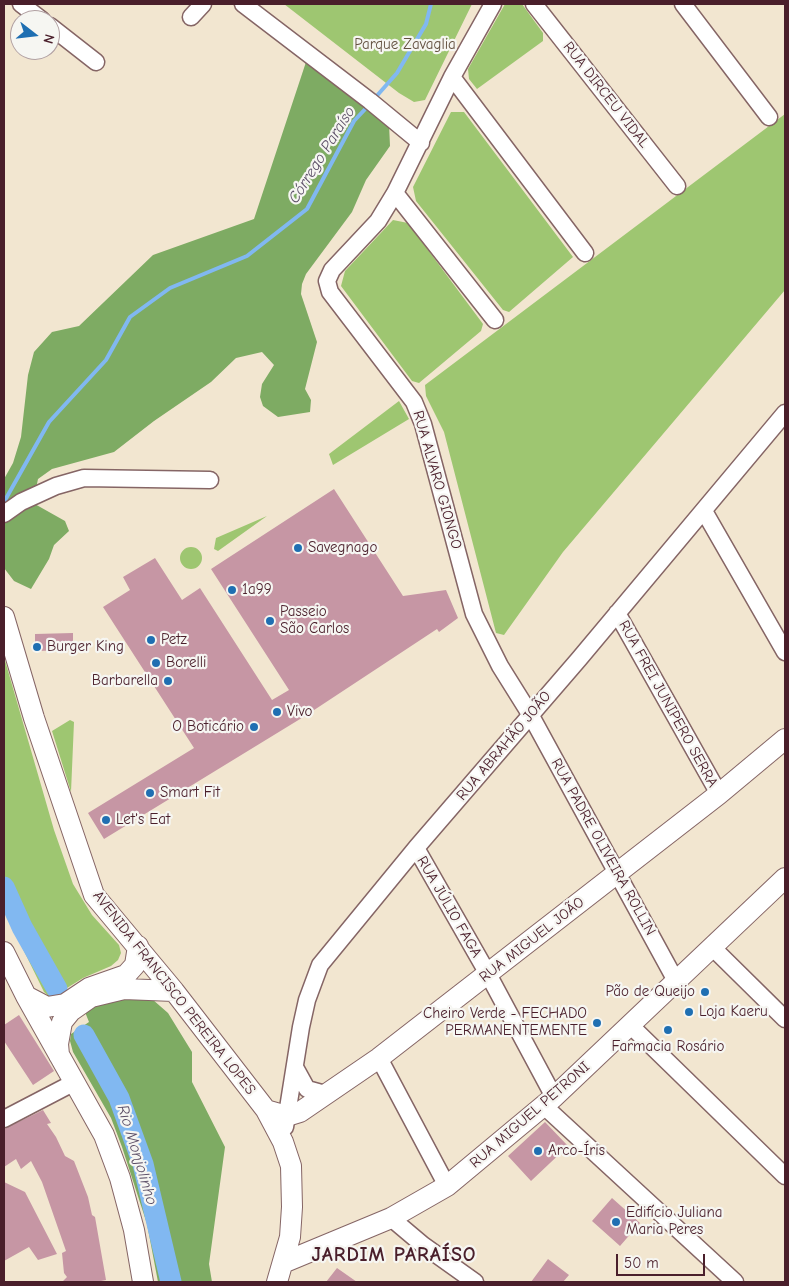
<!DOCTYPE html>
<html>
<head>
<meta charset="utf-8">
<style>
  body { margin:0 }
  #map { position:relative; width:789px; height:1286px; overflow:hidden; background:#f2e6d0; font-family:"Comic Neue",sans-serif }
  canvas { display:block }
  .frame { position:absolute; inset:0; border:5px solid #4a1f2b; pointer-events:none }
  .north { position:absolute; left:10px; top:10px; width:50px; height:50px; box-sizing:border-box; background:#f6f6f2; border:1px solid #b1a0a2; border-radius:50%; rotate:106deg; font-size:14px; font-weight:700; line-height:20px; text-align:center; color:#4a1f2b }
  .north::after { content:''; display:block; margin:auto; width:18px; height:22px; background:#1f6fb2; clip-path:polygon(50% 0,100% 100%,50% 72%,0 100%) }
  .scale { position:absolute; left:616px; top:1254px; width:89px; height:22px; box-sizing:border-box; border:2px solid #4a1f2b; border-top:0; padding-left:6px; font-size:15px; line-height:18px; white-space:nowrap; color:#4a1f2b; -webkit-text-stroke:4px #f6f6f2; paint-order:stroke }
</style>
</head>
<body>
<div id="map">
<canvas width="789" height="1286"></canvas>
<div class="frame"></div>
<div class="north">N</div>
<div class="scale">50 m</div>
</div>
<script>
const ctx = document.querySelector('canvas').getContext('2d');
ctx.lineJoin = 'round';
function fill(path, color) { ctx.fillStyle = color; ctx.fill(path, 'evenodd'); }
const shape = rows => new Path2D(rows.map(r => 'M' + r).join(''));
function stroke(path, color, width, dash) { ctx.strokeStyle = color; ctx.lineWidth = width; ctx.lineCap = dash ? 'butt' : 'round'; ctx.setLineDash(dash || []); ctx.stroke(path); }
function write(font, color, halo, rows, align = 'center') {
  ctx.font = font + ' "Comic Neue",sans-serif'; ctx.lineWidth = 4.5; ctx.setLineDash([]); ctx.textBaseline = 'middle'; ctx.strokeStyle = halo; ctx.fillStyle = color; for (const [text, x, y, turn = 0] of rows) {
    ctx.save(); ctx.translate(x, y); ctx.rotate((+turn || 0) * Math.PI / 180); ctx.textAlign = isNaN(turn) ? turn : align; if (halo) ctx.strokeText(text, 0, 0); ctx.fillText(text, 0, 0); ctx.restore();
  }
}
fill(shape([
  [284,4,472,4,425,100,414,102,399,93],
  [505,4,522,4,543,33,543,41,477,89,469,79,468,69],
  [451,112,464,112,573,257,509,312,503,310,416,201,413,187],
  [785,114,785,290,563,552,504,635,496,633,444,432,426,396,425,385],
  [393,220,408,223,483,324,481,331,419,383,412,381,341,286,345,271],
  [399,401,409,419,333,465,329,454],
  [267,516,218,551,214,549,216,538],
  '180 558a11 11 0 1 1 22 0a11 11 0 1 1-22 0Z',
  [4,657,54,830,73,884,92,915,119,945,121,953,118,960,111,966,83,978,51,998,44,992,4,910],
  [70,720,74,722,71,792,52,731]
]), '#9ec671');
fill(shape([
  [306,62,389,124,390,146,366,180,352,212,306,274,302,284,301,294,317,342,305,389,311,400,310,412,278,417,263,406,260,397,262,384,274,365,262,352,236,358,211,382,154,421,114,452,52,469,38,479,33,503,65,521,69,531,54,545,49,559,31,589,14,581,4,568,4,479,13,463,21,437,28,375,34,352,52,332,79,326,153,255,254,219],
  [113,995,152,999,168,1013,192,1052,192,1082,225,1147,209,1264,212,1282,158,1282,147,1224,122,1147,111,1118,73,1052,70,1041,71,1034,89,1022,85,1012]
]), '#7eab63');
stroke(shape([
  [374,99,397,73,426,24,431,4],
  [4,502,49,422,106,360,130,317,170,288,247,256,307,209,354,121,369,105]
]), '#81b8f1', 4);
stroke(shape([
  [4,887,22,927,57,989],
  [84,1035,119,1098,143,1164,171,1282]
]), '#81b8f1', 21);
fill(shape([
  [334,489,403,596,446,590,458,618,439,632,437,629,305,716,104,839,88,813,194,748,103,607,130,590,123,577,155,558,182,600,200,588,272,700,289,690,211,569],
  [73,633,73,650,35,651,35,634],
  [19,1015,54,1071,33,1085,4,1041,4,1025],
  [43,1110,51,1123,47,1124,56,1137,65,1156,74,1161,88,1197,92,1215,95,1217,106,1280,96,1282,62,1282,67,1277,64,1273,62,1253,66,1251,42,1182,31,1161,21,1169,16,1159,4,1167,4,1129],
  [545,1122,568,1146,531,1181,508,1156],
  [4,1182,25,1192,57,1254,38,1260,29,1247,4,1261],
  [612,1198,640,1223,620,1246,592,1221],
  [548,1259,569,1275,563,1282,531,1282],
  [337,1268,357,1282,326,1282]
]), '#c696a4');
const minor = shape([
  [21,4,42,20],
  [243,4,370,101,421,143],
  [493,4,452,77,395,193,378,221,332,270,327,281,330,292,414,402,423,424,474,614,500,666,530,714,676,981],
  [534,4,677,186],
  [683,4,769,117],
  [191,17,203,4],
  [50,26,96,62],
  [452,77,585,253],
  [395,193,495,320],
  [704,511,785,652],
  [4,514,21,502,56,486,84,478,210,480],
  [617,613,719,794],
  [416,848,488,974,554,1097],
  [713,948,785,1019],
  [630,1025,785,1176],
  [379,1058,447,1186],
  [296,1069,307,1089,325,1094],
  [544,1106,735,1282],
  [4,1119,75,1082],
  [285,1127,301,1027,307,1000,320,965,416,848,579,659,785,413],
  [391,1218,423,1245,475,1282]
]);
const major = shape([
  [4,617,34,718,94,895,174,991,266,1110,283,1142,291,1166,292,1207,290,1237,277,1282],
  [4,952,26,996,104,1135,120,1178,134,1230,143,1282],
  [26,996,47,1007,65,1004,89,988,126,975,135,965,138,946],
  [59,1055,58,1044,62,1022,71,1011,91,997,124,989,174,991],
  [266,1110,287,1116,300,1112,379,1058,719,794,785,739],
  [285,1262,391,1218,447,1186,554,1097,785,878]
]);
stroke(minor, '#856565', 19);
stroke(major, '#856565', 22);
stroke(minor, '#fff', 16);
stroke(major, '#fff', 20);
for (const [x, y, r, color] of [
  [298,548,5,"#1f6fb2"],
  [232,590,5,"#1f6fb2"],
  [270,621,5,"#1f6fb2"],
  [151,640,5,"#1f6fb2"],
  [37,647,5,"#1f6fb2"],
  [156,663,5,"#1f6fb2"],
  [168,681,5,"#1f6fb2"],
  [277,712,5,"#1f6fb2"],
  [254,727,5,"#1f6fb2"],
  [150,793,5,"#1f6fb2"],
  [106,820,5,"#1f6fb2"],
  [705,992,5,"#1f6fb2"],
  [689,1012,5,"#1f6fb2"],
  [597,1023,5,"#1f6fb2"],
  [668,1030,5,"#1f6fb2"],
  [538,1151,5,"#1f6fb2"],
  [616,1222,5,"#1f6fb2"]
]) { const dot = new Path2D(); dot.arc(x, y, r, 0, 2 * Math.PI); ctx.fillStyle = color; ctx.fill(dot); stroke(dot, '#f6f6f2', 2); }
write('15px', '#635140', '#f6f6f2', [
  ["Parque Zavaglia",405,45]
]);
write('15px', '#4a1f2b', '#f6f6f2', [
  ["RUA DIRCEU VIDAL",606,95,52],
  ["RUA ALVARO GIONGO",437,480,74],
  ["RUA FREI JUNIPERO SERRA",668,704,61],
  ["RUA ABRAHÃO JOÃO",504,746,-50],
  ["RUA PADRE OLIVEIRA ROLLIN",603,847,61],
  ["RUA JÚLIO FAGA",449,907,60],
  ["RUA MIGUEL JOÃO",532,940,-38],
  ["AVENIDA FRANCISCO PEREIRA LOPES",174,993,52],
  ["RUA MIGUEL PETRONI",530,1115,-41]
]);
write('15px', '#4a1f2b', '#f6f6f2', [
  ["Savegnago",308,548],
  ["1a99",242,590],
  ["Passeio",280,612],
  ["São Carlos",280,629],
  ["Petz",161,640],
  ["Burger King",47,647],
  ["Borelli",166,663],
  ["Barbarella",158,681,"right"],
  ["Vivo",287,712],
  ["O Boticário",244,727,"right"],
  ["Smart Fit",160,793],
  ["Let's Eat",116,820],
  ["Pão de Queijo",695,992,"right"],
  ["Loja Kaeru",699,1012],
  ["Cheiro Verde - FECHADO",587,1014,"right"],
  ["PERMANENTEMENTE",587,1031,"right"],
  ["Farmacia Rosário",668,1047,"center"],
  ["Arco-Íris",548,1151],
  ["Edifício Juliana",626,1213],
  ["Maria Peres",626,1230]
], 'left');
write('italic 16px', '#5a4d66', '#f6f6f2', [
  ["Córrego Paraíso",322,155,-58],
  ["Rio Monjolinho",137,1155,73]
]);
ctx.letterSpacing = '1px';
write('bold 20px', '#4a1f2b', '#f6f6f2', [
  ["JARDIM PARAÍSO",394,1255]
]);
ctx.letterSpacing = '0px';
</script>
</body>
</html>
